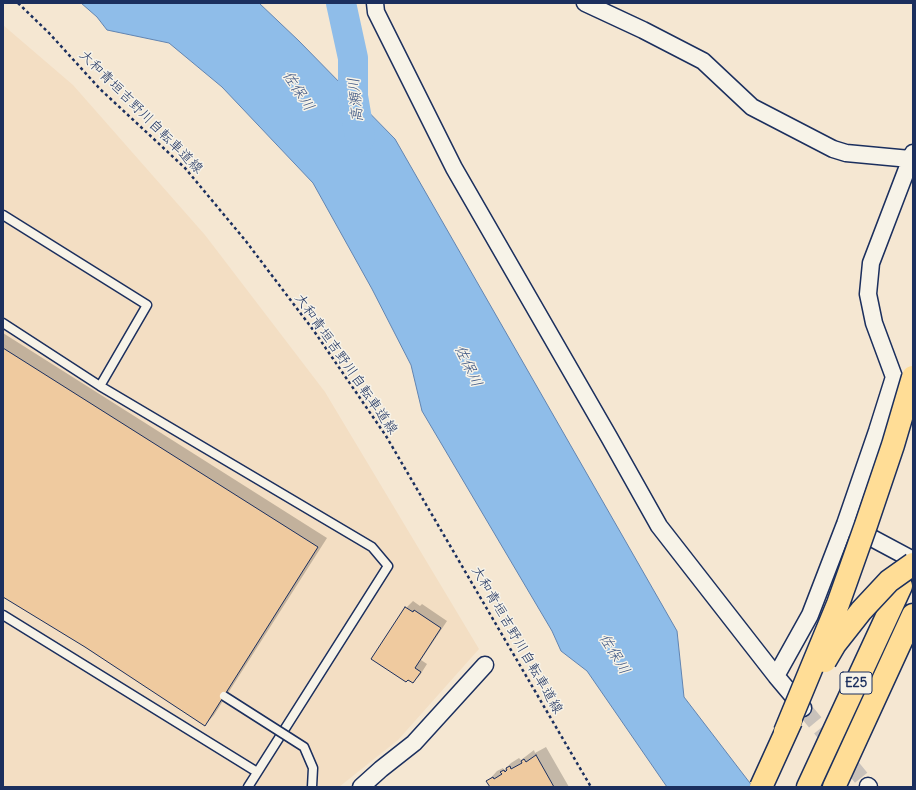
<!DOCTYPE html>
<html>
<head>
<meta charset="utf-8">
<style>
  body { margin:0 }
  #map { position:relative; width:916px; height:790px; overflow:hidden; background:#f5e7d2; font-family:Delius,sans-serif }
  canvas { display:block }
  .frame { position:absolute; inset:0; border:4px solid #1b2f5e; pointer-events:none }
</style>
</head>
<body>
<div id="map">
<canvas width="916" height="790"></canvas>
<div class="frame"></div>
</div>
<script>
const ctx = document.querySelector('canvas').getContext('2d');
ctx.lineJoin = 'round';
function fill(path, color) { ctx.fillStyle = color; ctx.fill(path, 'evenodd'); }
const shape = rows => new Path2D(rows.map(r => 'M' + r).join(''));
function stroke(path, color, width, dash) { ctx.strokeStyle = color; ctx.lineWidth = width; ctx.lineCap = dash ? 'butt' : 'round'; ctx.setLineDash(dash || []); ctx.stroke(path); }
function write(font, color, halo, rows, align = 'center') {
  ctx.font = font + ' Delius,"Klee One",sans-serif'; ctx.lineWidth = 3; ctx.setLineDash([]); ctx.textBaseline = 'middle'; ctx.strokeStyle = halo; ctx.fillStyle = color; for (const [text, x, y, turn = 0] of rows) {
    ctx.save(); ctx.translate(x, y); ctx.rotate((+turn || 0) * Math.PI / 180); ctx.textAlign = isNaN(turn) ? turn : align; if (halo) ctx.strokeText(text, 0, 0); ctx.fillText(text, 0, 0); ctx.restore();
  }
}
fill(shape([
  [3,25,73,85,205,235,325,392,479,649,398,740,339,787,3,787]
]), '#f3dec3');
const water = shape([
  [81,3,259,3,299,41,395,139,677,631,684,697,753,787,667,787,587,671,561,651,552,631,422,411,411,365,372,289,313,183,222,87,169,43,107,30,97,17,81,3]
]);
fill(water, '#8fbde9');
stroke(water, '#6184b1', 1);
fill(shape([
  [3,333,327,538,214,715,205,725,85,646,3,595],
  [413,601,420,606,422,604,447,621,421,660,427,664,420,675,413,682,408,679,406,608],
  [546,747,569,787,491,787,488,781,497,771,503,768,504,770,511,763,519,758,521,760,534,750,535,753]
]), '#0003');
stroke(shape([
  [341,3,353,58,353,96,360,137]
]), '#8fbde9', 30);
const building = shape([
  [3,348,318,547,205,726,85,647,3,597,3,348],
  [405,607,413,612,414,610,441,628,415,668,421,672,413,683,408,680,406,682,371,659,405,607],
  [536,755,554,787,490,787,486,781,493,777,494,779,502,774,500,772,504,770,505,772,507,770,506,768,510,766,511,769,522,763,521,761,524,759,526,762,536,755]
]);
fill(building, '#efca9f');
stroke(building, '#1b2f5e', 1);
stroke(shape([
  [805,710,868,786]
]), '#c9c2bb', 16, [16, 8]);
const service = shape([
  [3,215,147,305,100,386],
  [3,323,100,386,372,547,388,566,248,787],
  [3,615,257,772]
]);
const minor = shape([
  [375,3,376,12,454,168,609,437,659,526,776,676,803,708],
  [585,3,643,30,703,61,752,107,833,149,846,153,910,159,913,161],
  [855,529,913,560],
  [776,676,810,615,845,524,877,431,894,377,874,323,868,294,871,263,913,153],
  [868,786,869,787],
  [361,787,381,769,414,743,485,665]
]);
const motorway = shape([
  [808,787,901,586],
  [834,787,913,615]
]);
stroke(service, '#1b2f5e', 11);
stroke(minor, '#1b2f5e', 19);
stroke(motorway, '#1b2f5e', 25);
stroke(shape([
  [18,3,49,33,100,89,185,168,245,240,314,331,386,436,591,787]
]), '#1b2f5e', 2.5, [3, 3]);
stroke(service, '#f7f3e8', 8);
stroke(minor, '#f7f3e8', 16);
stroke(motorway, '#ffdd96', 22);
const serviceBridge = shape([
  [224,696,304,747,313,768,312,787]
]);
const motorwayBridge = shape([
  [825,661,835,644,861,611,889,581,913,564],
  [785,732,838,604,866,525,893,445,913,377],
  [761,787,791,721]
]);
stroke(serviceBridge, '#1b2f5e', 11, []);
stroke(motorwayBridge, '#1b2f5e', 25, []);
stroke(serviceBridge, '#f7f3e8', 8);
stroke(motorwayBridge, '#ffdd96', 22);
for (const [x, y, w] of [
  [856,683,32]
]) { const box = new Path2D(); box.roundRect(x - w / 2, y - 11, w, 22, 3); ctx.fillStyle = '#f7f3e8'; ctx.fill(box); stroke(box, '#1b2f5e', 1); }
write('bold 13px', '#1b2f5e', null, [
  ["E25",856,683]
]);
write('14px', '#1b2f5e', '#f7f3e8', [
  ["大和青垣吉野川自転車道線",141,112,45],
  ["大和青垣吉野川自転車道線",346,364,55],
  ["大和青垣吉野川自転車道線",517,640,60]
]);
write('italic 15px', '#385281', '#f7f3e8', [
  ["佐保川",298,91,57],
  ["高瀬川",356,100,-95],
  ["佐保川",468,366,65],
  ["佐保川",614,654,59]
]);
</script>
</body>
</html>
